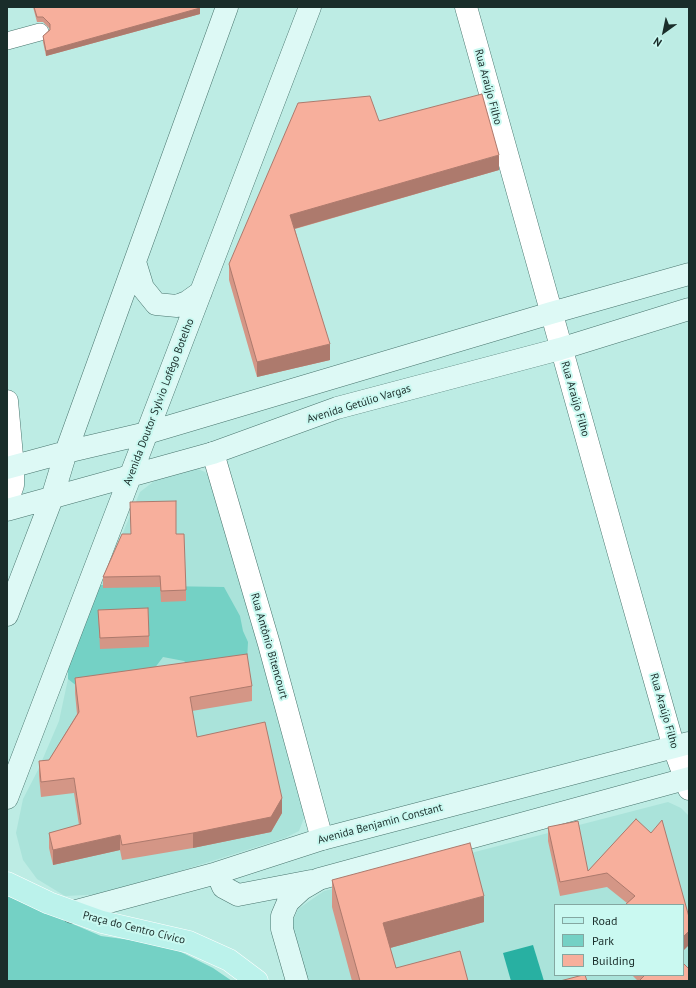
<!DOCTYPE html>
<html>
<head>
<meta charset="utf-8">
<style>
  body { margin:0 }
  #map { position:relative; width:696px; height:988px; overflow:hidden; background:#bdece4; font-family:"PT Sans",sans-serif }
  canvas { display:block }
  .frame { position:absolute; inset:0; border:8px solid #1a2d2a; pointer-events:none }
  .legend { position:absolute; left:554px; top:904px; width:130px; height:72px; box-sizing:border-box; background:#caf9f1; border:1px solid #84a7a1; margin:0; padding:5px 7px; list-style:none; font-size:12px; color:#1a2d2a }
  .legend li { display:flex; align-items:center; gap:8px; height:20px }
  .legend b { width:20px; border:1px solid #84a7a1 }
  .north { position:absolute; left:644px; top:12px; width:40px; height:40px; -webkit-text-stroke:3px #caf9f1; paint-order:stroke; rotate:213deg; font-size:11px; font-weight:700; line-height:16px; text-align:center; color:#1a2d2a }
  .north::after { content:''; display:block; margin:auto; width:14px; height:18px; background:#1a2d2a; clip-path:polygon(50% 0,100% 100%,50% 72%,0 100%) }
</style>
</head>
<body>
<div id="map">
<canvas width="696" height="988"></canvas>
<div class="frame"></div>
<ul class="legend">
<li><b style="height:5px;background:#bbf2eb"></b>Road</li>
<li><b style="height:11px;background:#74d1c5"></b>Park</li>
<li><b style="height:11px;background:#f7af9c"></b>Building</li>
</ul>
<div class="north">N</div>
</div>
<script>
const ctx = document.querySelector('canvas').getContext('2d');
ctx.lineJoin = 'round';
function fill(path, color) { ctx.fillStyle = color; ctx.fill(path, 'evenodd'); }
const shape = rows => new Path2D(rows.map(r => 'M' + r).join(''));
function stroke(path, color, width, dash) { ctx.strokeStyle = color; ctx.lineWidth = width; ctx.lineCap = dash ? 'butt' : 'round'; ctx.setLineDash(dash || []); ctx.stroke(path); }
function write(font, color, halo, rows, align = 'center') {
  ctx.font = font + ' "PT Sans",sans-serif'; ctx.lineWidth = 4; ctx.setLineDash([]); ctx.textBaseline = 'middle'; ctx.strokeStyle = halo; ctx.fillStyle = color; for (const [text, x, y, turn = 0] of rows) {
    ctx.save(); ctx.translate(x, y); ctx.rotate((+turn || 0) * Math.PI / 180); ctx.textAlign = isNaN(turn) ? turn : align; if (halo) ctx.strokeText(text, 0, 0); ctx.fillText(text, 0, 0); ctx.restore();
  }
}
fill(shape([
  [191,466,205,472,214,481,304,805,304,818,299,831,285,838,107,894,65,896,37,879,23,860,16,833,23,799,38,770,59,721,68,679,68,655,81,620,101,585,140,492,166,472],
  [668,802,681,808,689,816,689,981,308,981,292,923,298,909,324,891],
  [555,905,683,905,683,975,555,975]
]), '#aae3da');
fill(shape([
  [101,585,224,587,240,616,243,631,248,642,247,661,202,676,184,661,163,657,151,673,87,694,68,679,68,655,81,620],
  [7,896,101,936,167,945,213,968,232,981,7,981]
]), '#74d1c5');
fill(shape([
  [533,945,544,981,511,981,503,953]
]), '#28b0a2');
const pedestrian = shape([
  [7,41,40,32]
]);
const tertiary = shape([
  [466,7,619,554,674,748,689,789],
  [7,401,13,467,13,485,7,502],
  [213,453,269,644,322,839]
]);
const secondary = shape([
  [135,262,143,288,156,304,177,306,187,302,201,292],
  [7,468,66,452,147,433,551,313,689,274],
  [7,510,213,453,337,408,560,349,689,309],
  [7,615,52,498,66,452,227,7],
  [7,798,310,7],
  [217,873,223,887,238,895,311,881],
  [72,912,217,873,322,839,689,743],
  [297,981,282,929,282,916,288,902,302,889,319,879,689,778]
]);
const primary = shape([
  [7,883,49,903,102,922,189,942,229,960,257,981]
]);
stroke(pedestrian, '#49756e', 18);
stroke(tertiary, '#49756e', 23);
stroke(secondary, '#49756e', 23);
stroke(primary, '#fff', 23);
stroke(pedestrian, '#fff', 17);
stroke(tertiary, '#fff', 22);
stroke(secondary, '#ddf9f5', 22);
stroke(primary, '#bbf2eb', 22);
fill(shape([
  [33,7,199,7,200,14,46,56,43,42,43,36,50,29,43,22,37,22],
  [379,121,499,170,295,229,330,360,257,377,229,280,229,264],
  [176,534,186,590,186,601,161,602,160,587,103,588,103,577],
  [98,610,149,636,149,647,100,649],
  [75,678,252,686,252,701,192,711,197,737,282,813,271,832,193,848,122,860,120,850,53,865,49,848,49,833,79,825,74,793,41,797,39,776,39,761,49,760,77,714,75,693],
  [636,819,689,917,627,903,607,887,560,896,548,841,548,827,588,871],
  [332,880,484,922,390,948,396,968,468,981,352,981,332,907],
  [632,975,683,975,689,981,638,981]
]), '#d49686');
fill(shape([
  [200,8,200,14,46,56,46,51],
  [499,155,499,170,290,230,290,215],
  [330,344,330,360,257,377,257,362],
  [282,798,282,813,271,832,193,848,193,833],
  [120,835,120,850,53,865,53,850],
  [484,896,484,922,383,950,383,923],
  [689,931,689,945,683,951,683,937]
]), '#ad7a6d');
const building = shape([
  [34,7,199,7,200,8,46,51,43,36,50,30,50,24,43,17,37,17,34,7],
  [482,94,499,155,290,215,330,344,257,362,229,264,298,103,370,96,379,121,482,94],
  [176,501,176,534,184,534,186,590,161,591,160,576,103,577,122,534,131,534,130,502,176,501],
  [148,608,149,636,100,638,98,610,148,608],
  [247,654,252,686,190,697,197,737,265,722,282,798,271,817,193,833,122,845,120,835,53,850,49,833,81,824,74,778,41,782,39,761,49,760,79,712,75,678,247,654],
  [636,819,651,833,662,820,689,917,689,931,683,937,683,905,625,905,635,896,607,873,560,882,548,827,578,821,588,871,636,819],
  [470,843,484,896,383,923,396,968,460,951,468,981,360,981,332,880,470,843],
  [683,963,689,969,689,981,642,981,640,980,645,975,683,975,683,963],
  [583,975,585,975,587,981,560,981,583,975]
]);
fill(building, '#f7af9c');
stroke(building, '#ad7a6d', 1);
write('11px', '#1a2d2a', '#caf9f1', [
  ["Rua Araújo Filho",488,87,75],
  ["Rua Araújo Filho",575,399,74],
  ["Avenida Doutor Sylvio Lofêgo Botelho",159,402,-69],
  ["Avenida Getúlio Vargas",359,404,-17],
  ["Rua Antônio Bitencourt",269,646,74],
  ["Rua Araújo Filho",664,711,74],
  ["Avenida Benjamin Constant",380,824,-15],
  ["Praça do Centro Cívico",134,928,14]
]);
</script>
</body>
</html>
